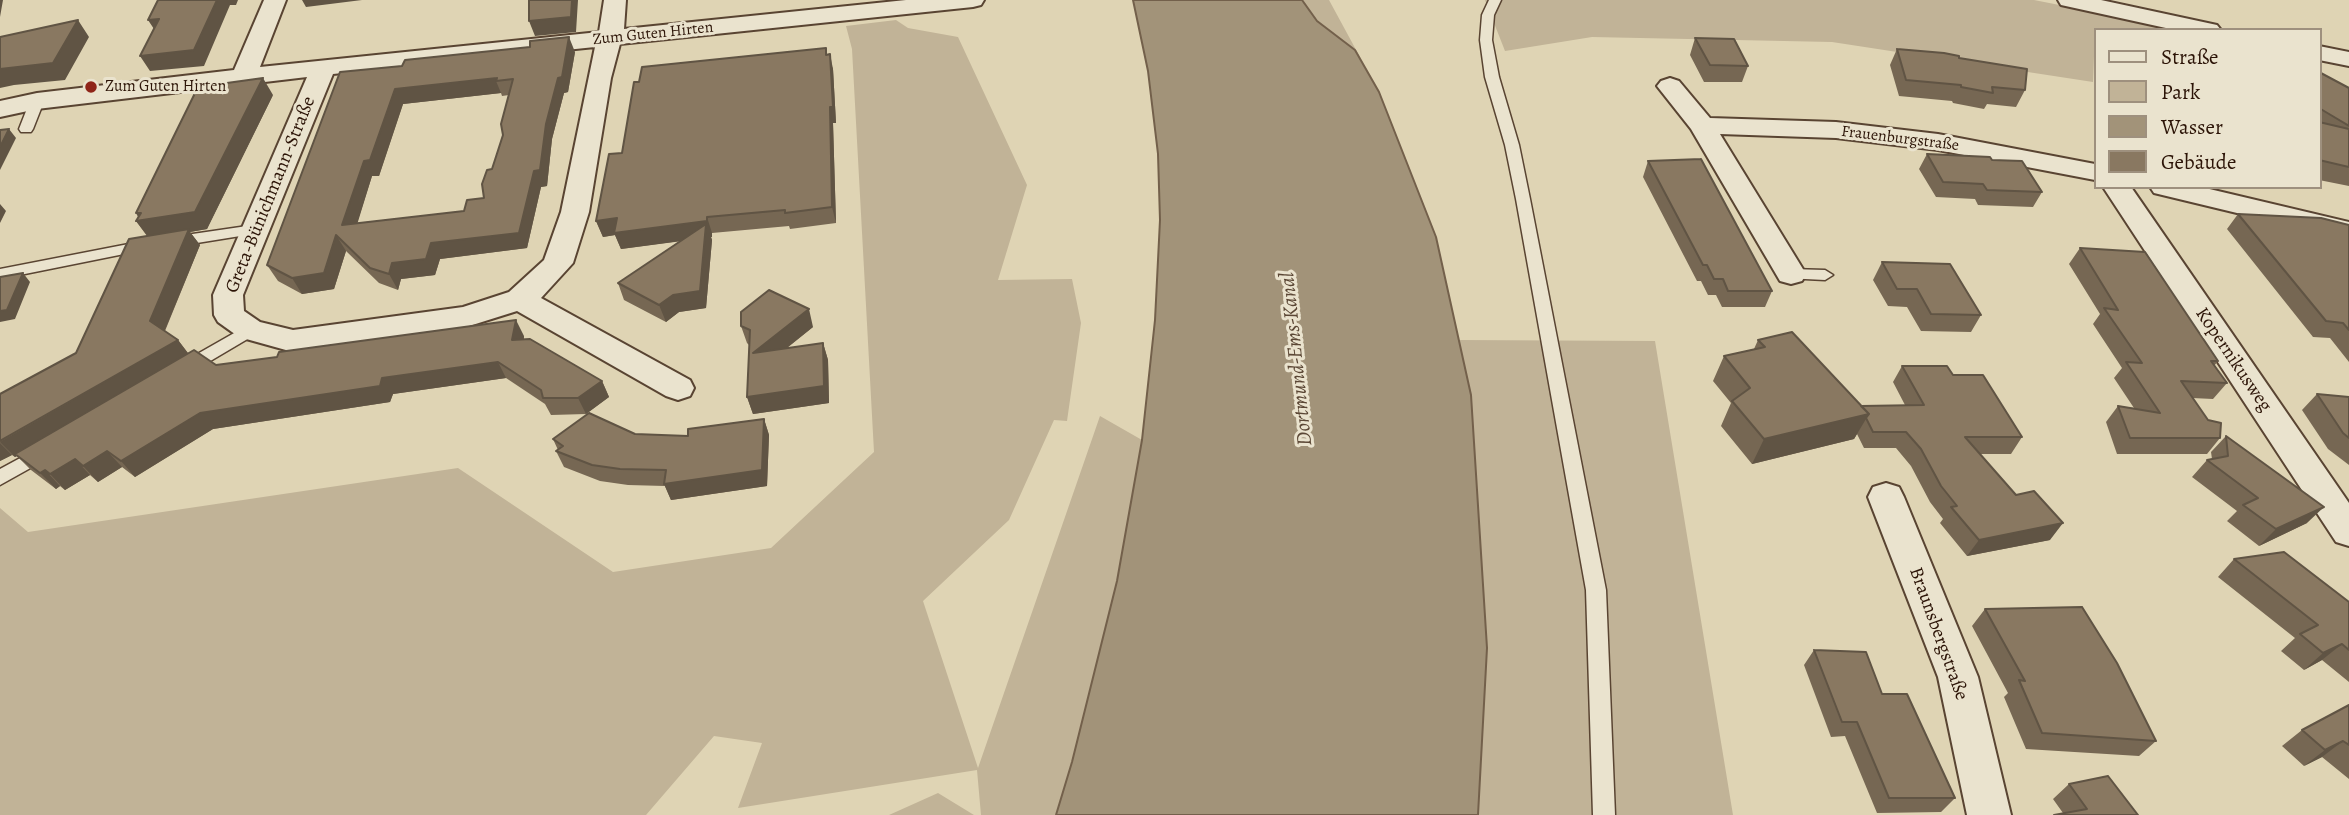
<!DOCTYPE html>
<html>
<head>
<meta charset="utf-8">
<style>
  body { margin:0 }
  #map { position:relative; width:2349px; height:815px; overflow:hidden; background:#dfd4b4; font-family:Alegreya,serif }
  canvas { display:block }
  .legend { position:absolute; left:2094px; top:28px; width:228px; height:161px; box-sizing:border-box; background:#eae3ce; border:2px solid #9e907e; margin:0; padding:9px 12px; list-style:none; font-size:21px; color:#2c1407 }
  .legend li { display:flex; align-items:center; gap:14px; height:35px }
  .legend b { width:35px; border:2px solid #9e907e }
</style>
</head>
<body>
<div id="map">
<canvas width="2349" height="815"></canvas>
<ul class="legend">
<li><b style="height:9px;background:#eae3ce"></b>Straße</li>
<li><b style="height:19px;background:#c1b397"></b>Park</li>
<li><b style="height:19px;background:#a29379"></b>Wasser</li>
<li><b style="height:19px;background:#897861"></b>Gebäude</li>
</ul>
</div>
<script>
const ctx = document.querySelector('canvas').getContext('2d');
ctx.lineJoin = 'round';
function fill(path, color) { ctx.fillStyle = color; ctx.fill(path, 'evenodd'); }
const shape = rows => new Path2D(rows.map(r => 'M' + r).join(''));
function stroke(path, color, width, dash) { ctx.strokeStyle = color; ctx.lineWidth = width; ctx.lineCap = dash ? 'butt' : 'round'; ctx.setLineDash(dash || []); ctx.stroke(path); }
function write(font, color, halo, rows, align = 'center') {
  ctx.font = font + ' Alegreya,serif'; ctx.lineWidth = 6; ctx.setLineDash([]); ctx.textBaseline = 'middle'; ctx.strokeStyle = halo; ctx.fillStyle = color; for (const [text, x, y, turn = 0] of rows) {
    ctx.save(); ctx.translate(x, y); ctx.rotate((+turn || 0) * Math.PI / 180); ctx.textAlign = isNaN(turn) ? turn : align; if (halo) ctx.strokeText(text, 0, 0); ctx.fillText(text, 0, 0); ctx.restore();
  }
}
fill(shape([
  [1302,0,1329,0,1361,59,1355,50,1317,21],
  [1485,0,2034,0,2186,30,2095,30,2093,82,1832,42,1592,37,1505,51],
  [896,20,908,28,958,37,1027,185,998,280,1072,279,1081,323,1067,421,1054,420,1009,520,923,601,978,768,1100,416,1142,440,1117,582,1072,762,1056,815,981,815,977,770,738,808,762,743,714,736,646,815,0,815,0,508,28,532,458,468,613,572,771,548,874,452,852,49,846,26],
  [1459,340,1655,341,1733,815,1478,815,1487,648,1471,395],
  [938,793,974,815,889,815]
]), '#c1b397');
const water = shape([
  [1133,0,1302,0,1317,21,1355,50,1379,92,1436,237,1471,395,1487,648,1478,815,1056,815,1072,762,1117,581,1142,440,1155,320,1160,220,1158,154,1148,71,1133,0]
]);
fill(water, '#a29379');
stroke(water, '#73604b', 2);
const lane = shape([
  [1489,0,1501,0,1494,15,1492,40,1499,77,1519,145,1530,199,1606,590,1615,815,1593,815,1586,590,1516,199,1505,145,1485,77,1480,40,1482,15,1489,0],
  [37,97,44,101,33,129,31,132,21,132,19,129,30,101,37,97],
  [254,225,262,230,259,233,172,247,164,242,172,237,254,225],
  [144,241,152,246,149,249,0,279,0,269,144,241],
  [1791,269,1825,270,1833,275,1825,280,1785,278,1783,274,1791,269],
  [250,324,256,326,258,330,256,334,190,373,178,373,176,369,178,365,250,324],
  [46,444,52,446,55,451,52,456,0,485,0,469,46,444]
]);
const street = shape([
  [264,0,286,0,260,67,599,32,604,0,626,0,624,29,906,0,984,0,981,5,973,7,620,44,611,78,589,212,573,263,541,298,690,380,694,388,690,396,678,400,666,396,517,311,466,327,293,352,239,337,218,322,214,315,213,295,307,77,37,109,0,117,0,101,37,93,234,70,264,0],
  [595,47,561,212,544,260,509,292,463,307,293,330,260,322,244,311,243,295,333,74,595,47],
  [2058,0,2101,0,2217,25,2221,30,2175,30,2061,5,2058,0],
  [2319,46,2349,52,2349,66,2319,60,2319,46],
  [1670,78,1679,81,1710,118,1836,122,1938,134,2095,164,2095,180,1938,150,1836,138,1720,134,1806,274,1802,281,1791,284,1780,281,1691,129,1657,86,1661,81,1670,78],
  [2103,187,2131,187,2349,503,2349,546,2336,542,2103,187],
  [2150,187,2201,187,2349,222,2349,240,2154,193,2150,187],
  [1886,483,1899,487,1904,497,1978,677,2011,815,1967,815,1938,677,1868,497,1873,487,1886,483]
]);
stroke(lane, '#594432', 3);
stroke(street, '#594432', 4);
fill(lane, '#eae3ce');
fill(street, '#eae3ce');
fill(shape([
  [1695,38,1748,66,1742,82,1704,82,1690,55],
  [826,48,827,54,833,69,836,123,833,123,836,223,790,229,789,226,712,233,712,237,711,237,712,240,706,308,679,312,666,322,624,300,618,283,680,241,621,249,615,235,603,237,596,221,622,153],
  [1897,49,1959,58,2025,90,2016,107,1987,104,1984,109,1953,103,1952,101,1899,96,1890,65],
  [575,52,568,92,564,93,552,139,547,186,541,187,527,248,440,259,435,275,401,279,398,290,379,283,346,251,334,289,302,294,278,281,267,265,340,72],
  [501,93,502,96,509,95,503,135,484,198,464,211,357,223,372,176,379,176,403,104],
  [2319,72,2349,88,2349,186,2319,180],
  [273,95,207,229,190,232,200,245,165,331,178,340,188,353,216,365,524,336,524,339,602,381,609,397,586,414,551,415,545,404,506,378,393,394,390,402,213,429,135,477,122,467,98,482,90,475,65,490,60,486,56,489,31,470,17,456,15,457,12,455,0,461,0,394,76,353,147,236,136,221,138,217,136,213],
  [1927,154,1992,160,2042,192,2033,207,1978,205,1975,199,1936,197,1919,169],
  [1648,161,1772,291,1765,307,1722,307,1716,295,1708,295,1701,281,1697,281,1643,177],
  [2238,214,2349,225,2349,362,2330,338,2313,337,2227,229],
  [2080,248,2218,361,2214,366,2227,383,2213,399,2192,398,2220,438,2207,454,2117,454,2106,422,2118,406,2134,408,2114,378,2122,368,2093,324,2100,314,2069,264],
  [1882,262,1981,315,1971,332,1921,331,1907,307,1888,306,1873,280],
  [741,326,813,327,787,348,823,343,828,360,829,403,753,414,747,397,749,345,747,343],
  [1758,340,1861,406,1905,405,1893,382,1902,366,1953,375,2022,437,2011,454,1980,454,2050,540,1967,556,1940,523,1943,519,1930,502,1911,466,1896,448,1864,448,1857,434,1854,439,1752,464,1721,426,1731,403,1713,381,1724,356,1754,349],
  [2317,394,2349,397,2349,465,2328,449,2302,410],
  [764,419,769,435,767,486,671,500,665,486,628,485,600,481,564,467,556,451,558,450,553,439,635,434,688,436],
  [2226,436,2307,523,2259,546,2227,521,2237,511,2192,477,2207,460,2212,459,2211,452],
  [2234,559,2349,602,2349,682,2322,660,2304,670,2281,651,2295,638,2218,577],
  [1985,609,2156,741,2139,756,2026,749,2004,697,2008,693,1972,626],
  [1814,650,1882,694,1955,798,1941,812,1877,813,1845,736,1831,737,1804,665],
  [2349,705,2349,779,2322,757,2304,766,2282,746,2302,730],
  [2069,784,2138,815,2063,813,2053,799]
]), '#766753');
fill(shape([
  [0,0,3,0,0,17],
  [217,0,238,0,236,5,230,5,204,66,150,71,140,56],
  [302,0,362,0,306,7],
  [572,0,578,0,576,32,535,36,529,21],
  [159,19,158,35,148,20],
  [78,20,89,37,65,80,14,85,0,88,0,69],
  [569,37,575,52,568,92,564,93,552,139,547,186,541,187,527,248,440,259,435,275,401,279,398,290,389,274,392,263,431,243,519,233,546,124],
  [830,54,833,69,836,123,833,123,836,223,832,207,830,107],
  [263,78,273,95,207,229,190,232,200,245,162,337,150,321,149,238,136,221,141,220,136,213],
  [497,78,496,81,501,93,403,104,379,176,372,176,352,241,342,225,364,161,395,89],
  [9,129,16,138,0,170,0,147],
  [0,204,6,211,0,223],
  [707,217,712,233,712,237,711,237,712,240,706,308,679,312,666,322,659,305,705,238,621,249,615,235,603,237,596,221,617,218],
  [336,235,346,251,334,289,302,294,292,278],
  [23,273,30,282,15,319,0,322,0,311],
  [809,309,813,327,759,370,753,353],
  [516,320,524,336,520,357,512,340],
  [178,340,190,356,15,457,0,442],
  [823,343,828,360,829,403,753,414,747,397],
  [498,362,506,378,393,394,390,402,213,429,135,477,121,461,200,413,382,378],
  [602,381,609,397,586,414,578,398],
  [1869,414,1854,439,1752,464,1764,439],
  [764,419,769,435,767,486,671,500,664,484],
  [0,443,12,455,0,461],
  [107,451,122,467,98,482,83,466],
  [75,459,90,475,65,490,50,474],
  [45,470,60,486,56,489,40,473],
  [2324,507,2307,523,2259,546,2276,529],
  [2063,523,2050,540,1967,556,1979,540],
  [2342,644,2322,660,2304,670,2323,653],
  [2343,741,2322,757,2304,766,2325,750]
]), '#605444');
const building = shape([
  [158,0,217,0,194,50,140,56,159,19,148,20,158,0],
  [529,0,572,0,571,17,529,21,529,0],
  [78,20,53,63,0,69,0,37,78,20],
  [569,37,562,77,558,78,546,124,540,170,534,171,519,233,431,243,426,259,392,263,389,274,370,268,336,235,324,273,292,278,267,265,340,72,402,66,405,60,530,47,530,41,569,37],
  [497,78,496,81,513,79,501,124,503,135,492,169,487,170,482,184,484,198,467,200,464,211,342,225,364,161,370,160,395,89,497,78],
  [1695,38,1734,39,1748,66,1710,65,1695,38],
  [826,48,826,55,830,54,833,107,830,107,832,207,785,213,785,210,707,217,707,221,614,233,617,218,596,221,609,154,622,153,634,82,639,82,642,67,826,48],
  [1897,49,1944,53,1959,56,1959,58,2027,69,2025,90,1992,87,1993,93,1961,87,1961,85,1906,80,1897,49],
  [2319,72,2349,88,2349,126,2319,108,2319,72],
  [263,78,195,212,136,221,141,213,136,213,198,87,263,78],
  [2319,122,2349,129,2349,167,2319,160,2319,122],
  [9,129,0,147,0,130,9,129],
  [1927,154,1990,157,1992,160,2022,161,2042,192,1987,190,1983,184,1943,182,1927,154],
  [1701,159,1772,291,1728,291,1723,279,1714,279,1707,265,1703,265,1648,161,1701,159],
  [2238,214,2321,218,2349,225,2349,330,2343,323,2326,321,2238,214],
  [706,224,700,291,673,295,659,305,618,283,706,224],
  [189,229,150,321,178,340,0,441,0,394,76,353,129,239,189,229],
  [2080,248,2145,252,2218,361,2211,361,2227,383,2181,381,2208,420,2221,423,2220,438,2130,438,2118,406,2160,413,2126,362,2142,363,2104,308,2118,310,2080,248],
  [1882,262,1950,264,1981,315,1931,314,1917,289,1897,289,1882,262],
  [23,273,7,310,0,311,0,277,23,273],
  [769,290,809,309,753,353,823,343,824,386,747,397,750,330,741,326,741,312,769,290],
  [516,320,512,340,530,339,602,381,578,398,543,398,541,390,498,362,382,378,380,386,200,413,121,461,107,451,83,466,75,459,50,474,45,470,40,473,15,454,194,350,216,365,277,357,279,352,516,320],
  [1792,332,1869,414,1764,439,1732,401,1750,388,1724,356,1765,347,1758,340,1792,332],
  [1902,366,1947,366,1953,375,1983,375,2022,437,1965,437,2016,495,2034,491,2063,523,1979,540,1951,507,1957,506,1941,486,1921,449,1906,432,1873,432,1866,418,1869,414,1861,406,1924,405,1902,366],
  [2317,394,2349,397,2349,438,2343,433,2317,394],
  [589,413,635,434,688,436,688,429,764,419,762,470,664,484,666,470,620,469,592,465,556,451,563,446,553,439,589,413],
  [2226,436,2324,507,2276,529,2243,505,2258,498,2207,460,2228,456,2226,436],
  [2284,552,2349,602,2349,650,2342,644,2323,653,2300,634,2318,625,2234,559,2284,552],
  [2082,607,2117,663,2156,741,2042,733,2019,680,2025,681,1985,609,2082,607],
  [1814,650,1866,652,1882,694,1907,694,1955,798,1889,798,1857,722,1842,722,1814,650],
  [2349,705,2349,745,2343,741,2325,750,2302,730,2349,705],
  [2108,776,2138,815,2054,815,2087,809,2069,784,2108,776]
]);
fill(building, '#897861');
stroke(building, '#605444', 2);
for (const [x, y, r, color] of [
  [91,87,7,"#8f2418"]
]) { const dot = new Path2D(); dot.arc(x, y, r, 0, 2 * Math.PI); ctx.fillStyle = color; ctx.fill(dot); stroke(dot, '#eae3ce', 2.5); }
write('16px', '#2c1407', '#eae3ce', [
  ["Zum Guten Hirten",653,34,-6],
  ["Frauenburgstraße",1900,139,7]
]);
write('16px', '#2c1407', '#eae3ce', [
  ["Zum Guten Hirten",105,87]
], 'left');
write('19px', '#2c1407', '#eae3ce', [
  ["Greta-Bünichmann-Straße",271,195,-68],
  ["Kopernikusweg",2233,360,56],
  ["Braunsbergstraße",1938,634,70]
]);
write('italic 21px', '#5b4735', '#eae3ce', [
  ["Dortmund-Ems-Kanal",1297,359,-96]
]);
</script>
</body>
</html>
